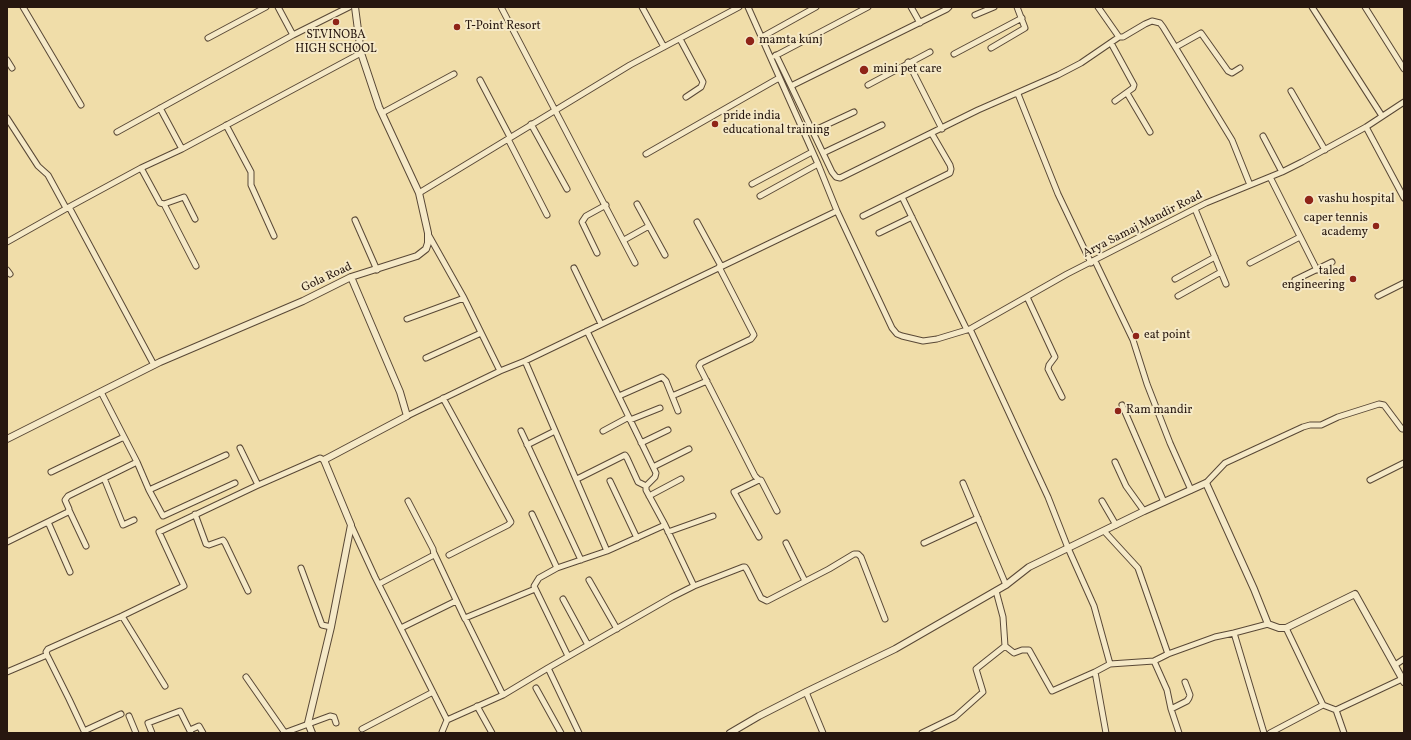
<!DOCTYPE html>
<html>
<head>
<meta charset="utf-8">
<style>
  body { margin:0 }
  #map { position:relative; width:1411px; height:740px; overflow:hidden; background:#f0dda9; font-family:Vollkorn,serif }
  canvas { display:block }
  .frame { position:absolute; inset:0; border:8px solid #27170f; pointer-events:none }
</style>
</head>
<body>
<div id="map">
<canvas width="1411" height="740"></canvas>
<div class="frame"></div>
</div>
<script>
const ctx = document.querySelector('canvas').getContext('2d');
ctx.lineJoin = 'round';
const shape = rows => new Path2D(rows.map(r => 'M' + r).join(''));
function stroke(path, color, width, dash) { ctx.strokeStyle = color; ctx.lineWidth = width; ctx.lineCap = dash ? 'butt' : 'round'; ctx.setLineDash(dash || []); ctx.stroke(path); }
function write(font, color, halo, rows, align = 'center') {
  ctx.font = font + ' Vollkorn,serif'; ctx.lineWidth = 4; ctx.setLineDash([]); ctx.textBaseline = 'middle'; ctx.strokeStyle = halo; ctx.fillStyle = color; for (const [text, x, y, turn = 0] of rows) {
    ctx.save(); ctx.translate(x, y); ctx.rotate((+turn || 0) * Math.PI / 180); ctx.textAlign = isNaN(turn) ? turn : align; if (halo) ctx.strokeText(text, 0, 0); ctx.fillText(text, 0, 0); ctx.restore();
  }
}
const minor = shape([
  [23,7,81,105],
  [278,7,293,35],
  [501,7,635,263],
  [642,7,664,47],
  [748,7,818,164,837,211,892,328,897,334,902,336,923,341,937,339,970,329,1067,274,1206,203,1282,172,1302,162,1366,127,1404,102],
  [911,7,920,23],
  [1098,7,1119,37,1123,37,1145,24,1152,21,1160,23,1163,27,1232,140,1250,185],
  [1312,7,1382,116],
  [1365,7,1404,69],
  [975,15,994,7],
  [762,37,816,7],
  [208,38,266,7],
  [680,39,703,82,701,87,686,97],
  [1111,43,1134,85,1133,88,1115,101],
  [1176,47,1201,33,1228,71,1232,73,1240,68],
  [991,48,1025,28,1017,7],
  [954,54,1022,18],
  [776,55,791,86,947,9,949,7],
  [775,56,868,7],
  [7,60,12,68],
  [908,62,942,129],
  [480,80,510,137],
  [868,85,930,52],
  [791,86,832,172,836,177,840,178,978,110,1058,75,1081,63,1119,37],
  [1291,91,1325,150],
  [1127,93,1150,132],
  [1018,94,1058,194,1091,263],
  [160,108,182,149],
  [382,113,454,74],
  [7,118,38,166,48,175,66,208],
  [531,124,567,189],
  [226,125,251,172,251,185,274,236],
  [1366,127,1404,198],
  [813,131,854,112],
  [117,132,293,35,349,7],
  [1263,136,1282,172],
  [508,139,547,215],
  [823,153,882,125],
  [646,154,779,78],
  [141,168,160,203,164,204,184,197,195,219],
  [1270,177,1317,270],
  [752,184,812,152],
  [419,193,630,65,739,7],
  [760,196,818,164],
  [902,197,967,330],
  [164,204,196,266],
  [637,204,665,255],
  [69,207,154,365],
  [1195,209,1226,284],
  [863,216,950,173,951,169,950,165,932,134],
  [355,220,377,270],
  [697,222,721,266],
  [879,233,912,217],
  [428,234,464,298,500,371],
  [624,240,649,226],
  [7,242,69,207,141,168,182,149,361,53],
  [597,253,582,222,586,216,606,205],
  [1095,261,1133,340,1147,384,1170,443,1191,490],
  [1250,263,1300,237],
  [719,267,754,335,751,339,701,363,699,366,755,476,759,480,761,480,777,511],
  [574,268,601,324],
  [7,270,10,274],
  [1175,279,1215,257],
  [1295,280,1332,262],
  [1178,296,1221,272],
  [1378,296,1404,283],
  [1027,297,1055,357,1049,365,1048,369,1062,397],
  [407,319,464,298],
  [970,329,1048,497,1068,548,1094,606,1110,664],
  [587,331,656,473,655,477,646,486,646,490,665,525,694,586],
  [426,358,481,333],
  [525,361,607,551],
  [101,392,137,462,149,490,163,516,235,483],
  [619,396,662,377,666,381,678,411],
  [672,396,707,381],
  [443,398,511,522,508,525,449,555],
  [1122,405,1164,502],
  [407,416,500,371,525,361,837,211],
  [630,420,660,408],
  [521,431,581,560],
  [603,431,629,417],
  [641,443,668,430],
  [527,445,555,431],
  [240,448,258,485],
  [1115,462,1126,486,1144,511],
  [653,467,689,449],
  [51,472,124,437],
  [104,478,123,525,134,520],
  [577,479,625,455,627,458,638,482,646,486],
  [759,480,734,492,759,537],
  [1370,480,1404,463],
  [610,481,637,538],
  [963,483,1006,585],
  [1206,483,1225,463,1303,427,1310,425,1321,425,1338,417,1379,404,1384,405,1402,429,1404,429],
  [149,490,226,455],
  [649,496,681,479],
  [1102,501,1116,525],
  [69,510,86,546],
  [195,514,206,544,209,545,223,540,225,543,248,591],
  [532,514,557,568],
  [48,522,70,572],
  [351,525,375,577,447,720,503,695,548,668,579,733],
  [1104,531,1138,568,1168,654],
  [668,532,713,516],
  [7,542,68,512,69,509,65,500,68,496,137,462],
  [786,543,805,581],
  [924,543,978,518],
  [434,553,465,619],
  [301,568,322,625,331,627],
  [589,580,617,629],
  [379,584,434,555,433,549,408,501],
  [563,599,588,645],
  [122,616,165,686],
  [401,628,456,601],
  [1005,646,1014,653,1022,650,1029,650,1052,691,1095,672],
  [568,656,534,586,539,578,557,568,607,551,665,525],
  [1395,665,1404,659],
  [548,668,672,597,694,586,743,567,745,567,747,570,761,598,767,601,829,569,854,554,858,554,861,557,885,619],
  [7,672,47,655],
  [246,677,285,733],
  [536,688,561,733],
  [806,692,823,733],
  [503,695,465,618,535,589],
  [1323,705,1336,710,1402,679],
  [477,706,492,733],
  [1171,709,1187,701,1189,698,1190,695,1185,682],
  [1336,710,1344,733],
  [129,716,136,733],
  [362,729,433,692],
  [190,730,199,726,203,733],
  [84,731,121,714],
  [85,733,69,699,47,655,46,652,48,649,122,616,184,586,159,532,256,486,320,458,324,460],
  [152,733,148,723,180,711,191,733],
  [284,733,330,716,334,717,336,723],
  [442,733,442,732,447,720],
  [922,733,955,717,983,692,976,669,1005,646,1003,617,996,591],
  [1106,733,1095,672,1110,664,1154,661],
  [1179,733,1171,709,1167,690,1154,661,1168,654,1215,637,1234,633],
  [1264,733,1234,633,1268,624],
  [1270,733,1323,705,1286,628]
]);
const tertiary = shape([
  [7,439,160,362,303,301,351,277,417,256,426,249,428,243,428,233,419,193,379,107,361,53,355,7],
  [312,733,308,723,331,627,351,525,324,460,407,416,400,392,351,277],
  [730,733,759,716,806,692,895,649,1006,585,1029,567,1144,511,1206,483,1254,589,1268,624,1279,628,1286,628,1355,594,1404,682]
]);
stroke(minor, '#594836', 7);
stroke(tertiary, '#594836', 8);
stroke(minor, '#f5e9c7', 5);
stroke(tertiary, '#f5e9c7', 6);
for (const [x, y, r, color] of [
  [336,22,4,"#8f2418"],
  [457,27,4,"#8f2418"],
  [750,41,5,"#8f2418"],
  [864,70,5,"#8f2418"],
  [715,124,4,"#8f2418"],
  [1309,200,5,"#8f2418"],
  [1376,226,4,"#8f2418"],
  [1353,279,4,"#8f2418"],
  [1136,336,4,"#8f2418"],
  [1118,411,4,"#8f2418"]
]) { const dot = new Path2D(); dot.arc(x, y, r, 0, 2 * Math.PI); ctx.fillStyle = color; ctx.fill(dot); stroke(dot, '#f5e9c7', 1.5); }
write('12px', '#27170f', '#f5e9c7', [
  ["T-Point Resort",465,27],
  ["ST.VINOBA",336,36,"center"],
  ["HIGH SCHOOL",336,50,"center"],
  ["mamta kunj",759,41],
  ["mini pet care",873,70],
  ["pride india",723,117],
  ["educational training",723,131],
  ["vashu hospital",1318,200],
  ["caper tennis",1368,219,"right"],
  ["academy",1368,233,"right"],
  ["taled",1345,272,"right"],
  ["engineering",1345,286,"right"],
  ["eat point",1144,336],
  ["Ram mandir",1126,411]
], 'left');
write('12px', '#27170f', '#f5e9c7', [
  ["Arya Samaj Mandir Road",1143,225,-27],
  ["Gola Road",327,278,-25]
]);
</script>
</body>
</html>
